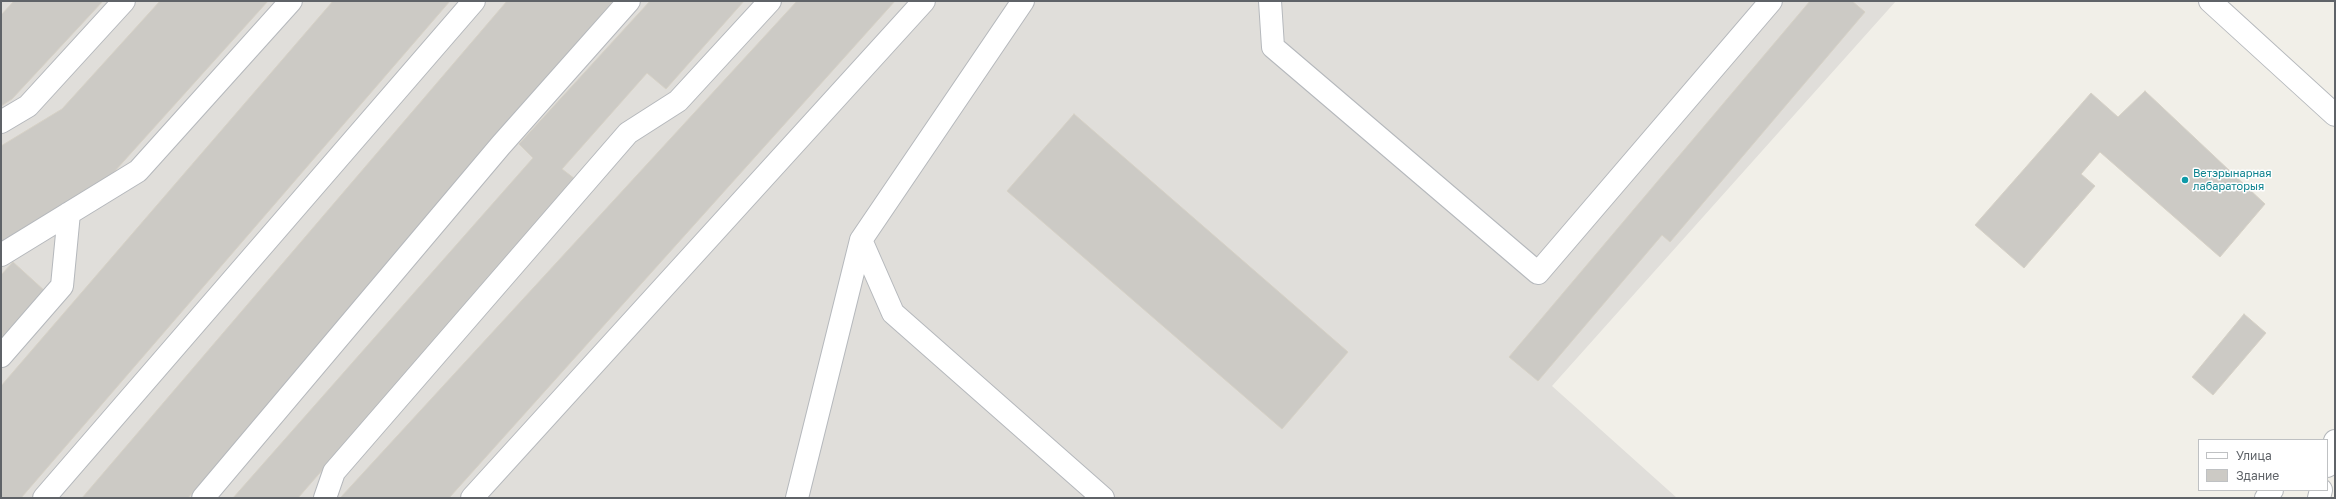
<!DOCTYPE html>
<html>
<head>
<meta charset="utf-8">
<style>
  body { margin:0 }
  #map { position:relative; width:2336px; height:499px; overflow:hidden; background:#f1efe8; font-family:"Golos Text",sans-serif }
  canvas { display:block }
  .frame { position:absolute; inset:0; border:2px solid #5f6368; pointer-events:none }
  .legend { position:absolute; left:2198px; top:439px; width:130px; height:52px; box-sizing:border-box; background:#fff; border:1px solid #bfc1c3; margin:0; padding:5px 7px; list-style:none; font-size:12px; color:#5f6368 }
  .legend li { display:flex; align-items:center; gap:8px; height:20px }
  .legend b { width:20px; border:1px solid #bfc1c3 }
</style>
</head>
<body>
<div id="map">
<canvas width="2336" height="499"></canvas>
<div class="frame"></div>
<ul class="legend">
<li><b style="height:5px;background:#fff"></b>Улица</li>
<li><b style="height:11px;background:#cccac5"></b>Здание</li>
</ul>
</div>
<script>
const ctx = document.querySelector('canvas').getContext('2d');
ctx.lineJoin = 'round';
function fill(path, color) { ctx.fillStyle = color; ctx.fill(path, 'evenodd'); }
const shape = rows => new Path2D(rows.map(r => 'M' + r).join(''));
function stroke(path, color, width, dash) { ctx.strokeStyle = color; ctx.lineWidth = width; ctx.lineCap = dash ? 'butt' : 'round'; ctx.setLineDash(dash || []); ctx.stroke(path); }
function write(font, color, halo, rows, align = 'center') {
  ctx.font = font + ' "Golos Text",sans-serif'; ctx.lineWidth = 3; ctx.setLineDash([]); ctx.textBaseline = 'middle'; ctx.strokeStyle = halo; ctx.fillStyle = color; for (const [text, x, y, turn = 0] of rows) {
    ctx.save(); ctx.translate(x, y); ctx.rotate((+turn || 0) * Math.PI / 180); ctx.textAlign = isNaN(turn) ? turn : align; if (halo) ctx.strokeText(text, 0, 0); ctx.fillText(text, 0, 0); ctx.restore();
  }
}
fill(shape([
  [1,1,1896,1,1552,386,1677,498,1,498]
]), '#e0deda');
const building = shape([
  [14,1,103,1,12,99,1,106,1,15,14,1],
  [160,1,268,1,105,182,1,244,1,146,62,109,160,1],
  [333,1,450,1,21,498,1,498,1,386,333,1],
  [507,1,613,1,188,498,82,498,507,1],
  [650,1,744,1,666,89,647,73,562,169,575,179,298,498,233,498,533,158,519,144,650,1],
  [797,1,895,1,449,498,342,498,341,497,797,1],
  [1810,1,1852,1,1865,12,1670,242,1662,235,1538,381,1509,357,1810,1],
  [2145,91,2265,204,2220,257,2100,152,2081,174,2095,186,2024,268,1975,225,2091,93,2118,117,2145,91],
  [1074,114,1348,352,1282,429,1007,191,1074,114],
  [13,262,46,292,1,343,1,275,13,262],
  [2244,314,2266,333,2213,395,2192,377,2244,314]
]);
fill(building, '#cccac5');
stroke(building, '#d6d1c6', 1);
const minor = shape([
  [1023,1,861,240,893,313,1103,498],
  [1270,1,1273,47,1538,273,1771,1],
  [2210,1,2335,115],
  [1,122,28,106,124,1],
  [1,255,138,171,291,1],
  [1,356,62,286,69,213],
  [2327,466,2335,441],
  [44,498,474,1],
  [203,498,501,145,629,1],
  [325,498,334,472,628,133,678,101,770,1],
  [472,498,924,1],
  [797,498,861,240],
  [2266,498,2272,490],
  [2319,498,2321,490]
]);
stroke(minor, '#b5b8bc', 24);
stroke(minor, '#fff', 22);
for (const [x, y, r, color] of [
  [2185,180,4,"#0f9aa8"]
]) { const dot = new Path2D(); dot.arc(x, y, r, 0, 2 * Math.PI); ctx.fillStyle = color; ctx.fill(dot); stroke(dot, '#fff', 1.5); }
write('11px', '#0d838f', '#fff', [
  ["Ветэрынарная",2193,174],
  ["лабараторыя",2193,187]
], 'left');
</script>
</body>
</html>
